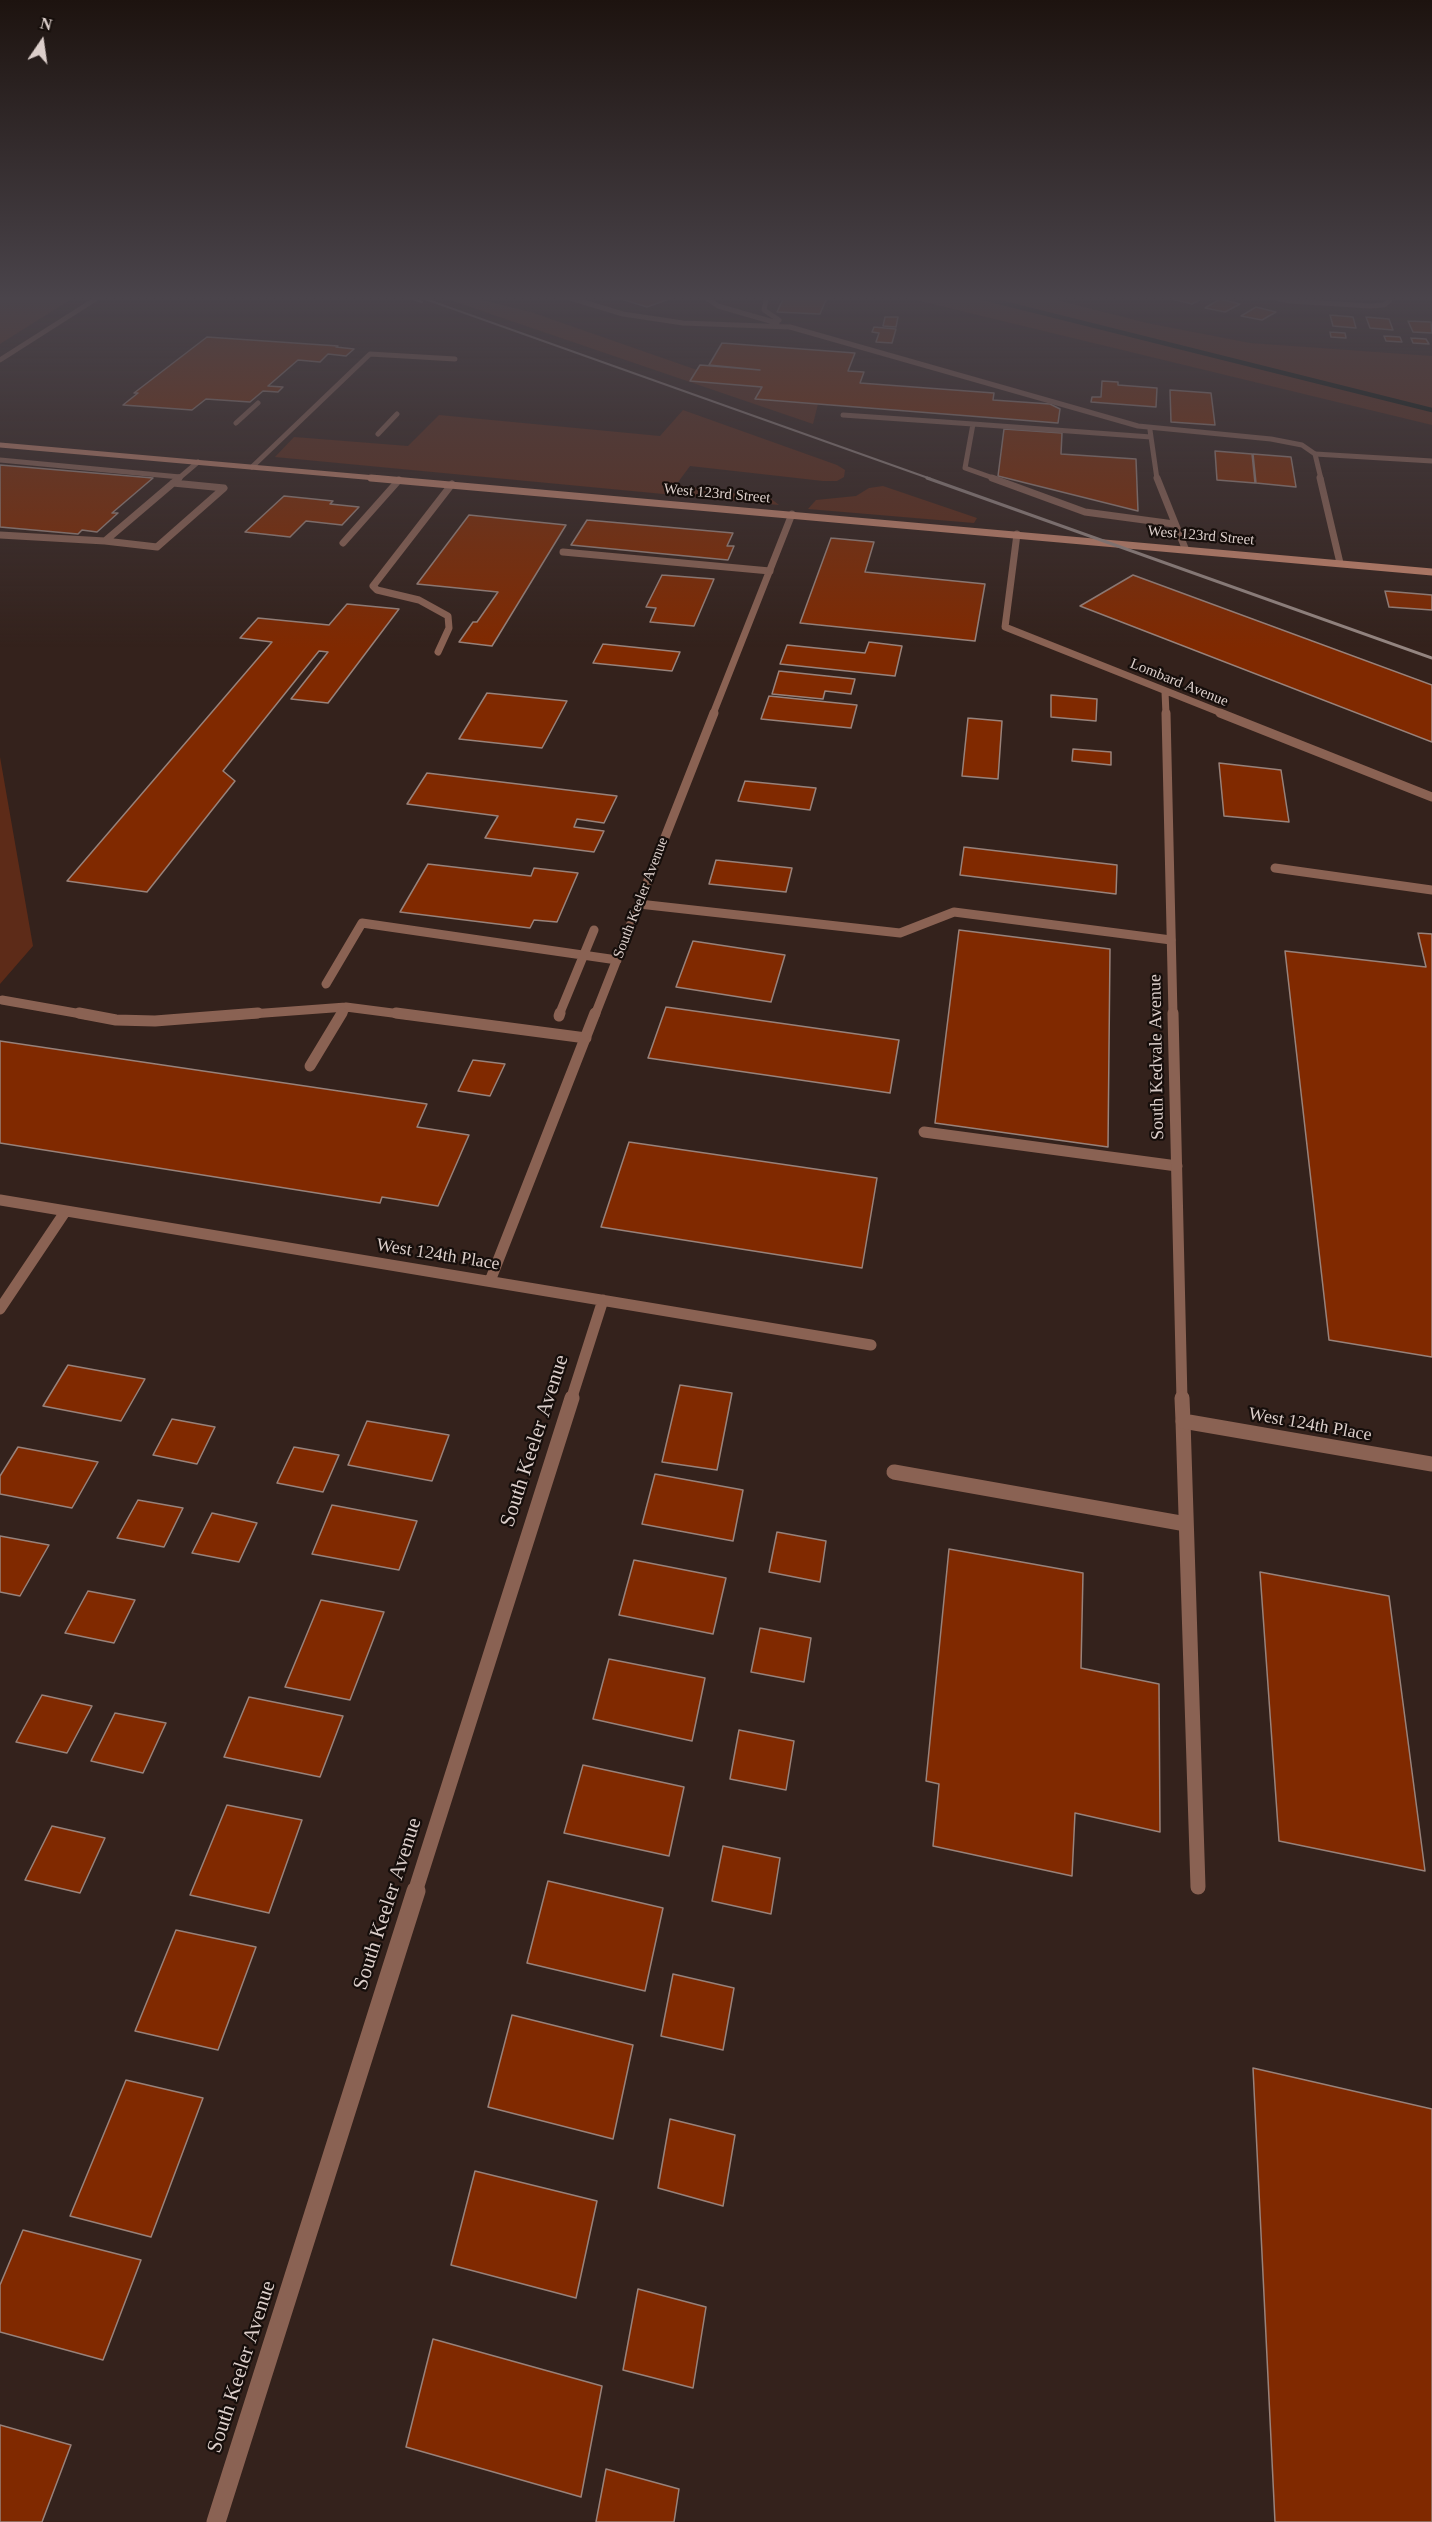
<!DOCTYPE html>
<html>
<head>
<meta charset="utf-8">
<style>
  body { margin:0 }
  #map { position:relative; width:1432px; height:2522px; overflow:hidden; background:#34221c; font-family:"Times New Roman",serif }
  canvas { display:block }
  .north { position:absolute; left:12px; top:12px; width:60px; height:60px; -webkit-text-stroke:4px #160e0b; paint-order:stroke; rotate:13deg; font-size:16px; font-weight:700; line-height:24px; text-align:center; color:#dccfcb }
  .north::after { content:''; display:block; margin:auto; width:21px; height:27px; background:#dccfcb; clip-path:polygon(50% 0,100% 100%,50% 72%,0 100%) }
</style>
</head>
<body>
<div id="map">
<canvas width="1432" height="2522"></canvas>
<div class="north">N</div>
</div>
<script>
const ctx = document.querySelector('canvas').getContext('2d');
ctx.lineJoin = 'round';
function fill(path, color) { ctx.fillStyle = color; ctx.fill(path, 'evenodd'); }
const shape = rows => new Path2D(rows.map(r => 'M' + r).join(''));
function stroke(path, color, width, dash) { ctx.strokeStyle = color; ctx.lineWidth = width; ctx.lineCap = dash ? 'butt' : 'round'; ctx.setLineDash(dash || []); ctx.stroke(path); }
function write(font, color, halo, rows, align = 'center') {
  ctx.font = font + ' "Times New Roman",serif'; ctx.lineWidth = 4.5; ctx.setLineDash([]); ctx.textBaseline = 'middle'; ctx.strokeStyle = halo; ctx.fillStyle = color; for (const [text, x, y, turn = 0] of rows) {
    ctx.save(); ctx.translate(x, y); ctx.rotate((+turn || 0) * Math.PI / 180); ctx.textAlign = isNaN(turn) ? turn : align; if (halo) ctx.strokeText(text, 0, 0); ctx.fillText(text, 0, 0); ctx.restore();
  }
}
fill(shape([
  [0,295,78,295,0,344],
  [435,295,461,295,531,312,697,370,691,381,762,387,756,399,818,404,813,424],
  [895,295,1037,295,1147,323,1250,343,1432,356,1432,425],
  [683,410,837,465,845,470,844,477,837,481,823,481,690,466,676,485,770,498,779,505,275,457,294,437,408,446,439,415,660,436],
  [883,486,977,518,974,523,808,509,816,500,856,496,869,488],
  [0,757,33,946,0,984]
]), '#5d2b18');
stroke(shape([
  [971,295,1432,410]
]), '#04130d', 4.5);
const building = shape([
  [608,295,667,295,675,297,647,307,608,295],
  [785,295,828,295,820,314,777,312,785,295],
  [1180,295,1205,295,1207,296,1192,304,1172,299,1180,295],
  [1220,299,1240,304,1225,312,1205,308,1220,299],
  [1256,307,1276,312,1262,320,1241,316,1256,307],
  [1330,315,1353,317,1356,328,1333,326,1330,315],
  [885,317,898,317,896,327,883,326,885,317],
  [1366,317,1389,319,1393,330,1370,328,1366,317],
  [1408,321,1431,322,1432,333,1413,332,1408,321],
  [874,327,896,329,892,343,876,342,879,333,872,332,874,327],
  [1330,332,1345,333,1346,338,1331,337,1330,332],
  [1384,336,1400,337,1402,342,1386,341,1384,336],
  [207,337,338,346,336,347,354,349,346,356,328,354,320,362,298,360,268,386,283,387,278,392,263,391,250,402,206,399,192,410,123,405,138,393,134,393,207,337],
  [1411,338,1426,339,1429,344,1413,343,1411,338],
  [722,343,855,353,848,371,864,372,860,383,994,393,993,400,1050,404,1060,409,1058,423,755,399,762,387,690,381,700,365,760,370,709,365,722,343],
  [1102,381,1118,382,1118,385,1157,388,1156,407,1091,402,1092,397,1101,397,1102,381],
  [1170,390,1211,393,1215,425,1171,422,1170,390],
  [1004,429,1062,433,1061,454,1136,459,1138,511,998,476,1004,429],
  [1215,451,1252,454,1255,483,1217,480,1215,451],
  [1253,454,1291,457,1296,487,1256,483,1253,454],
  [0,465,153,478,112,513,118,513,97,532,82,530,78,534,0,527,0,465],
  [284,496,333,501,330,504,359,507,342,525,306,521,290,537,245,532,284,496],
  [469,515,566,525,492,646,459,642,473,622,477,622,498,592,417,584,469,515],
  [587,520,733,533,727,546,734,546,728,560,571,545,587,520],
  [831,538,874,542,865,572,985,584,975,641,800,623,831,538],
  [662,575,714,579,694,626,650,622,656,608,646,607,662,575],
  [1133,575,1432,685,1432,742,1080,606,1133,575],
  [1385,591,1432,595,1432,610,1389,607,1385,591],
  [347,604,399,609,328,703,291,699,328,652,319,651,223,771,235,781,147,892,67,881,272,642,240,638,258,618,329,625,347,604],
  [869,642,902,646,895,676,780,664,787,645,865,653,869,642],
  [603,644,680,652,672,671,593,663,603,644],
  [779,671,855,679,851,694,825,691,823,699,772,694,779,671],
  [487,693,567,701,542,748,459,739,487,693],
  [1051,695,1097,699,1096,721,1051,717,1051,695],
  [769,696,857,705,851,728,761,719,769,696],
  [968,718,1002,721,998,779,962,776,968,718],
  [1073,749,1111,752,1111,765,1072,761,1073,749],
  [1219,763,1281,770,1289,822,1224,816,1219,763],
  [427,773,617,796,604,823,577,819,574,827,604,831,594,852,485,838,498,816,407,804,427,773],
  [745,781,816,788,810,810,738,801,745,781],
  [964,847,1117,865,1116,894,960,875,964,847],
  [716,860,792,868,786,892,709,884,716,860],
  [428,864,531,876,534,868,578,873,557,922,534,920,530,928,400,912,428,864],
  [959,930,1110,949,1108,1147,935,1123,959,930],
  [1418,933,1432,934,1432,1357,1329,1340,1285,951,1426,967,1418,933],
  [693,941,785,955,771,1002,676,987,693,941],
  [666,1007,899,1040,890,1093,648,1058,666,1007],
  [0,1041,427,1104,417,1127,469,1135,438,1206,382,1197,380,1203,0,1143,0,1041],
  [473,1060,505,1064,490,1096,458,1091,473,1060],
  [629,1142,877,1178,862,1268,601,1227,629,1142],
  [68,1365,145,1379,121,1421,43,1406,68,1365],
  [680,1385,732,1393,717,1470,662,1462,680,1385],
  [172,1419,215,1427,197,1464,153,1455,172,1419],
  [367,1421,449,1435,432,1481,348,1465,367,1421],
  [18,1447,98,1462,72,1508,0,1494,0,1476,18,1447],
  [294,1447,339,1455,323,1492,277,1483,294,1447],
  [655,1474,743,1490,733,1541,642,1524,655,1474],
  [138,1500,183,1508,164,1547,117,1538,138,1500],
  [332,1505,417,1521,399,1570,312,1554,332,1505],
  [212,1513,257,1523,239,1562,192,1553,212,1513],
  [777,1532,826,1541,820,1582,769,1572,777,1532],
  [0,1536,49,1545,20,1596,0,1592,0,1536],
  [949,1549,1083,1573,1081,1668,1159,1684,1160,1832,1075,1813,1072,1876,933,1846,939,1784,926,1781,949,1549],
  [634,1560,726,1578,713,1634,619,1615,634,1560],
  [1260,1572,1389,1596,1425,1871,1279,1841,1260,1572],
  [88,1591,135,1600,114,1643,65,1633,88,1591],
  [321,1600,384,1612,350,1700,285,1687,321,1600],
  [760,1628,811,1638,804,1682,751,1672,760,1628],
  [609,1659,705,1678,692,1741,593,1719,609,1659],
  [42,1695,92,1706,67,1753,16,1742,42,1695],
  [249,1697,343,1716,320,1777,224,1757,249,1697],
  [115,1713,166,1723,143,1773,91,1761,115,1713],
  [739,1730,794,1741,786,1790,730,1779,739,1730],
  [583,1765,684,1787,669,1856,564,1833,583,1765],
  [227,1805,302,1820,269,1913,190,1895,227,1805],
  [52,1826,105,1838,80,1893,25,1880,52,1826],
  [723,1846,780,1858,771,1914,712,1901,723,1846],
  [548,1881,663,1908,645,1991,527,1963,548,1881],
  [176,1930,256,1947,218,2050,135,2031,176,1930],
  [673,1974,734,1988,723,2050,661,2036,673,1974],
  [512,2015,633,2045,613,2139,488,2107,512,2015],
  [1253,2068,1432,2109,1432,2522,1275,2522,1253,2068],
  [126,2080,203,2098,151,2237,70,2216,126,2080],
  [670,2119,735,2135,723,2206,658,2188,670,2119],
  [475,2171,597,2201,576,2298,451,2265,475,2171],
  [23,2230,141,2260,103,2360,0,2332,0,2285,23,2230],
  [638,2289,706,2307,693,2388,623,2370,638,2289],
  [433,2339,602,2386,581,2497,406,2447,433,2339],
  [0,2425,71,2445,42,2522,0,2522,0,2425],
  [606,2469,679,2489,674,2522,596,2522,606,2469]
]);
fill(building, '#802900');
stroke(building, '#98827a', 1.5);
stroke(shape([
  [560,295,623,314,683,323,790,327],
  [702,295,718,306,777,323],
  [767,295,764,310,779,320],
  [843,415,973,424],
  [236,423,258,403],
  [1150,430,1157,479],
  [378,434,397,414],
  [1315,454,1432,461],
  [0,460,180,477],
  [252,467,370,354,455,359],
  [178,479,198,462],
  [996,479,965,468,973,424,1151,437]
]), '#8a6253', 5);
stroke(shape([
  [992,478,1085,512,1174,524],
  [1157,478,1185,548],
  [0,535,105,541,179,478],
  [105,541,157,547,224,488,173,483],
  [343,543,399,480],
  [563,552,770,571],
  [438,652,449,628,448,616,419,600,377,590,373,586,452,484]
]), '#8a6253', 7);
stroke(shape([
  [1275,868,1432,890],
  [639,904,900,933,954,912,1171,940],
  [326,984,362,923,617,960],
  [2,1000,87,1015],
  [238,1015,346,1007,408,1015],
  [341,1015,346,1007],
  [559,1015,594,930]
]), '#8a6253', 9);
stroke(shape([
  [79,1013,116,1020,155,1021,258,1013],
  [396,1013,586,1038],
  [559,1016,560,1013],
  [310,1066,342,1013],
  [924,1132,1177,1166]
]), '#8a6253', 11);
stroke(shape([
  [1183,1421,1198,1887],
  [894,1472,1186,1524]
]), '#8a6253', 15);
stroke(shape([
  [1262,295,1290,301,1370,306,1384,305,1390,300,1388,295],
  [790,327,1138,426,1271,439,1302,445,1315,454,1321,479],
  [0,360,102,295]
]), '#8a6253', 5);
stroke(shape([
  [1320,478,1340,563],
  [1017,534,1005,627,1224,714],
  [1165,692,1166,714],
  [713,714,792,514]
]), '#8a6253', 7);
stroke(shape([
  [1166,713,1173,1015],
  [1220,713,1432,797],
  [595,1015,714,713]
]), '#8a6253', 9);
stroke(shape([
  [1173,1013,1182,1400],
  [0,1200,871,1345],
  [490,1281,595,1013],
  [0,1309,65,1212],
  [571,1400,603,1300]
]), '#8a6253', 11);
stroke(shape([
  [1182,1398,1183,1421,1432,1464],
  [415,1892,572,1398]
]), '#8a6253', 15);
stroke(shape([
  [216,2522,416,1891]
]), '#8a6253', 19);
stroke(shape([
  [0,445,387,479]
]), '#c3836b', 5);
stroke(shape([
  [371,478,1432,572]
]), '#c3836b', 7);
stroke(shape([
  [401,295,422,302],
  [414,295,931,479]
]), '#948580', 2);
stroke(shape([
  [927,478,1432,658]
]), '#948580', 3);
const sky = ctx.createLinearGradient(0, 0, 0, 648);
sky.addColorStop(0, '#1d130f');
sky.addColorStop(0.46, '#4a444b');
sky.addColorStop(1, '#4a444b00');
ctx.fillStyle = sky;
ctx.fillRect(0, 0, 1432, 648);
write('15px', '#dccfcb', '#160e0b', [
  ["West 123rd Street",717,494,5],
  ["West 123rd Street",1201,536,5],
  ["Lombard Avenue",1179,683,22],
  ["South Keeler Avenue",641,898,-69]
]);
write('18px', '#dccfcb', '#160e0b', [
  ["South Kedvale Avenue",1157,1057,-91],
  ["West 124th Place",438,1255,9],
  ["West 124th Place",1310,1425,10]
]);
write('21px', '#dccfcb', '#160e0b', [
  ["South Keeler Avenue",535,1441,-72],
  ["South Keeler Avenue",388,1904,-72],
  ["South Keeler Avenue",242,2367,-72]
]);
</script>
</body>
</html>
